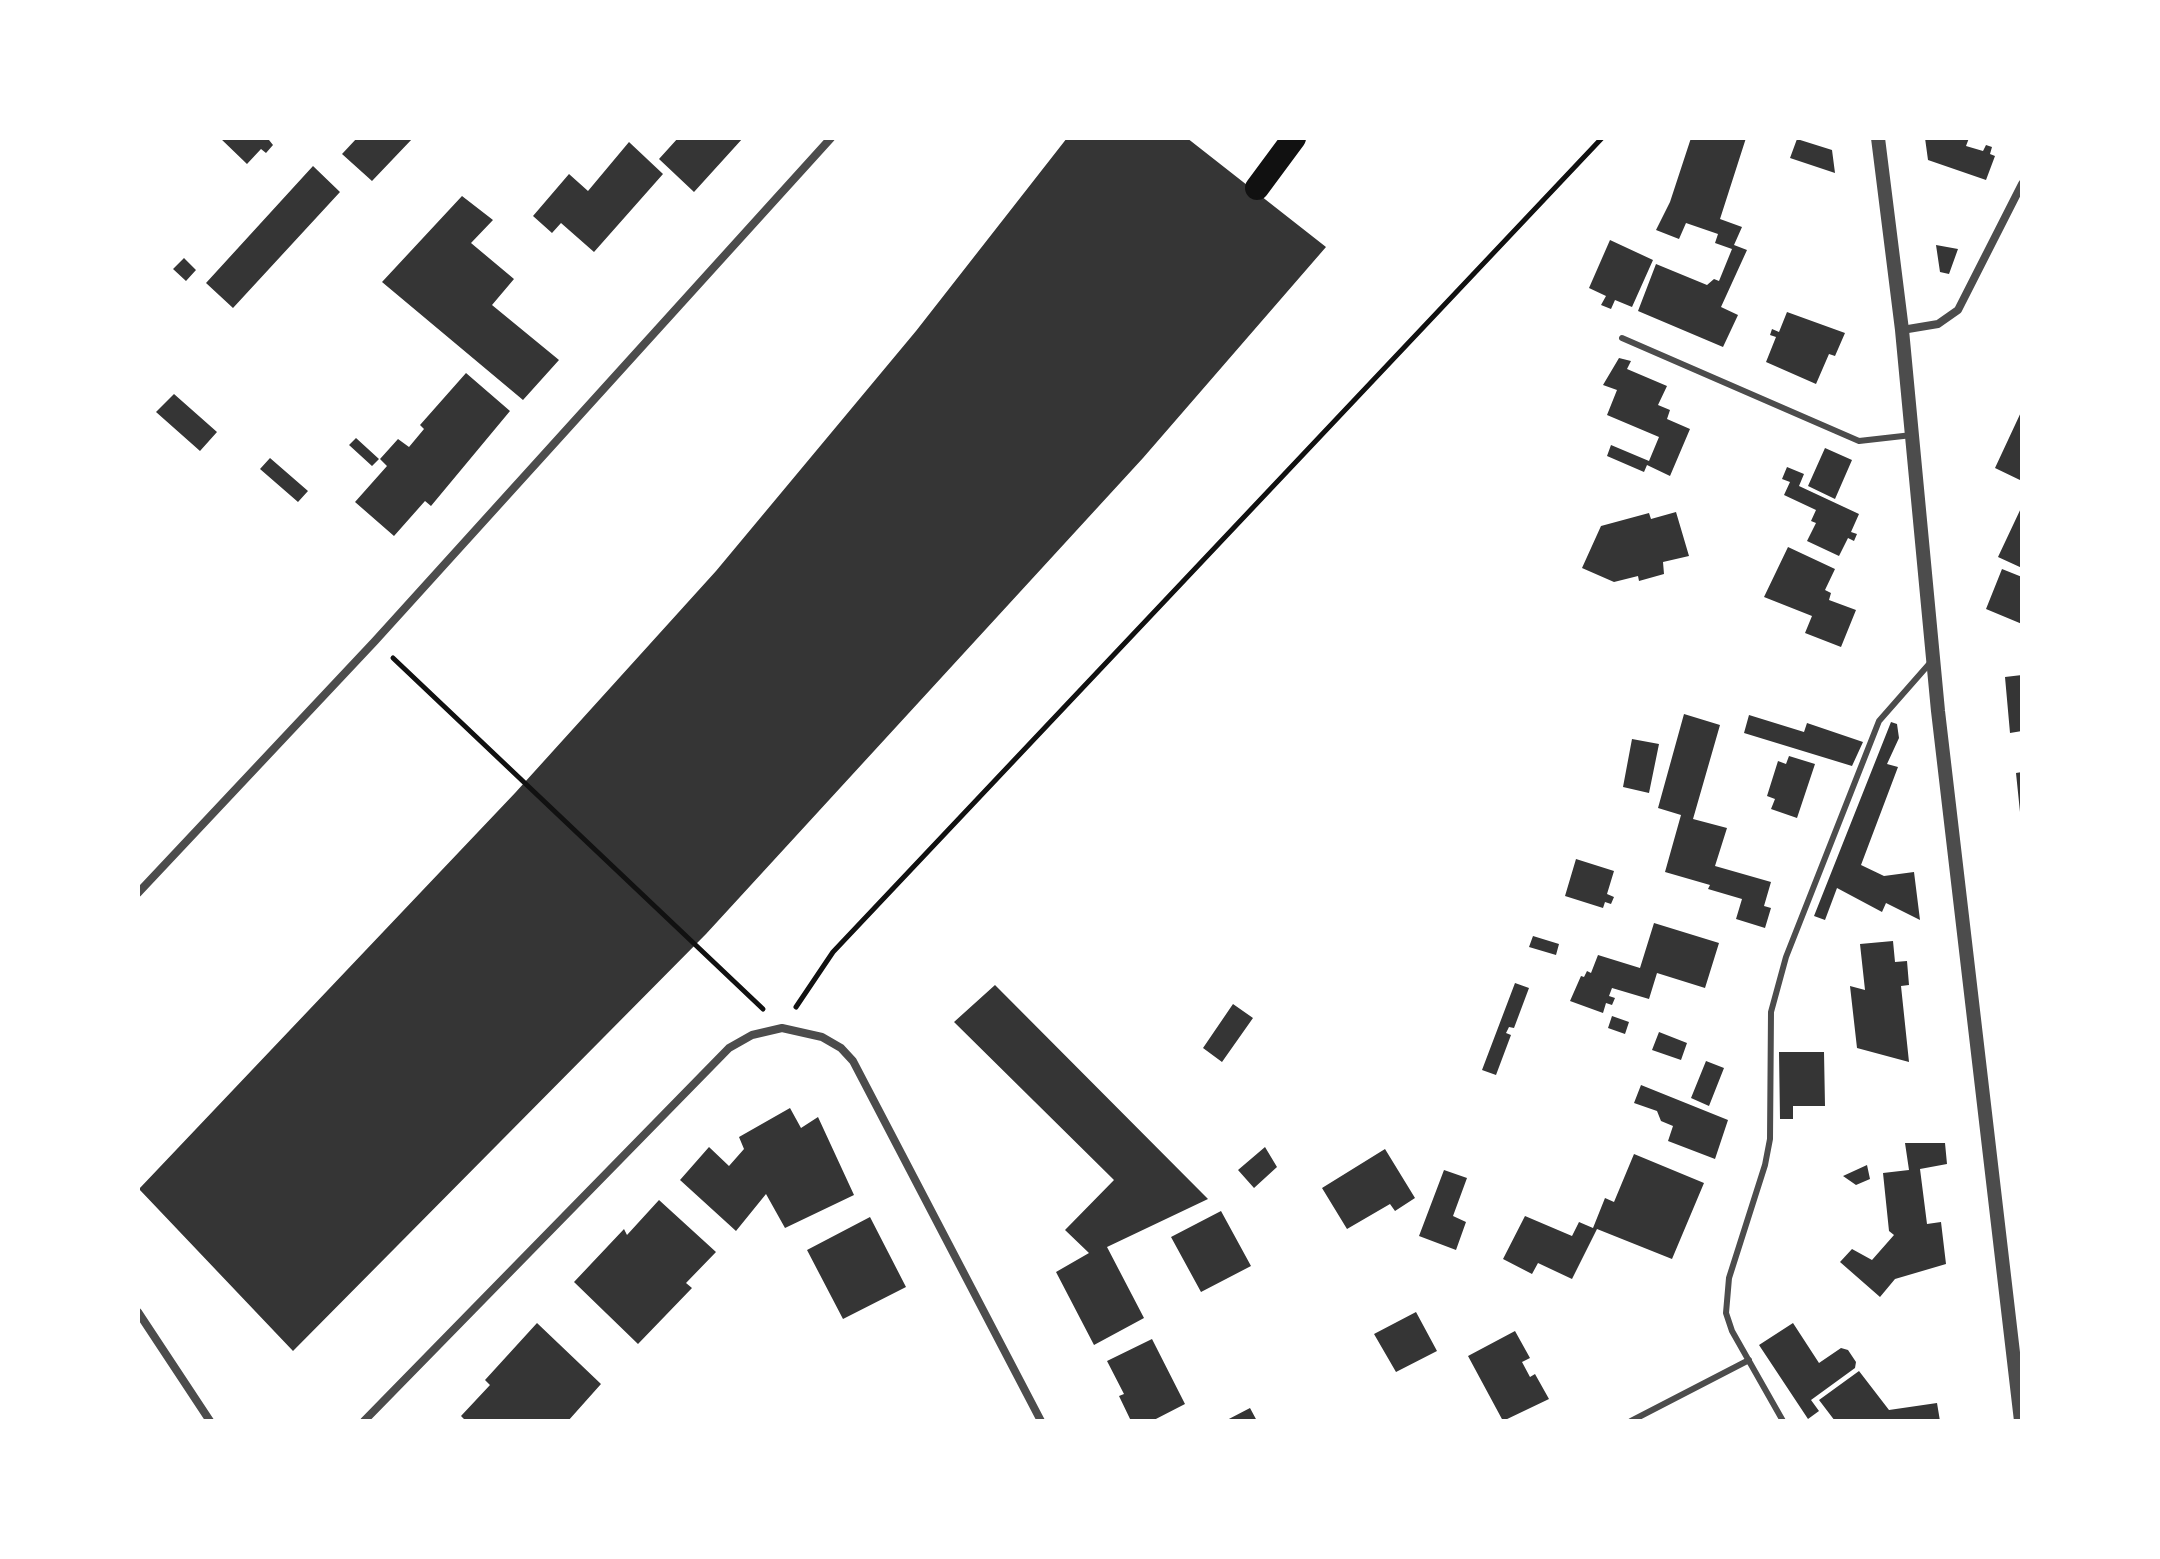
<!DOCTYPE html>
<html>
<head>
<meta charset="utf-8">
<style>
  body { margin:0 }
  #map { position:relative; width:2160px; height:1559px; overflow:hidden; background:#fff; font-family:"PT Sans Narrow",sans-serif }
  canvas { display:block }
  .frame { position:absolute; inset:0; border:140px solid #fff; pointer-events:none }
</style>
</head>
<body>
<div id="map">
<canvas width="2160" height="1559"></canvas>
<div class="frame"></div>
</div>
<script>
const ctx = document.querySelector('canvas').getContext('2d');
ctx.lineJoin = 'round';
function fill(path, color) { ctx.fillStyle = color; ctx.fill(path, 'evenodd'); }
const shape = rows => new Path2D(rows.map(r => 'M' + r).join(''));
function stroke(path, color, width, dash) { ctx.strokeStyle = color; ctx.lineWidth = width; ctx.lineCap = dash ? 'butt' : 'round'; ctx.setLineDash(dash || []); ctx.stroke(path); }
fill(shape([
  [220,138,271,138,269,140,273,145,266,153,261,149,247,164],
  [357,138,413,138,372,181,342,154],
  [678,138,743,138,694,192,659,159],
  [1067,138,1187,138,1326,247,1143,458,706,934,293,1351,139,1189,515,793,716,571,916,331],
  [1691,138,1746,138,1720,219,1742,227,1734,245,1747,250,1721,307,1738,315,1723,347,1638,311,1656,264,1707,285,1714,279,1719,281,1732,249,1715,243,1718,234,1686,223,1679,239,1656,230,1670,202],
  [1925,138,1969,138,1966,146,1983,151,1986,145,1992,147,1990,154,1995,156,1986,180,1928,160],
  [1797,139,1832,150,1835,173,1790,158],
  [629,142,663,174,594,252,561,223,552,233,533,216,569,174,588,191],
  [313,166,340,192,233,308,206,283],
  [462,196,493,220,471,243,514,279,492,305,559,360,523,400,382,282],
  [1610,240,1653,260,1632,307,1615,300,1611,309,1601,305,1606,296,1589,288],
  [1936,245,1958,249,1949,274,1940,272],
  [184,258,196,270,186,281,173,269],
  [1787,312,1845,333,1835,356,1829,354,1816,384,1766,362,1776,337,1770,335,1772,329,1779,332],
  [1619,358,1631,361,1627,369,1667,386,1658,405,1670,410,1667,419,1690,429,1670,476,1647,465,1644,472,1607,456,1611,445,1649,461,1659,437,1607,415,1617,390,1603,385],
  [466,373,510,411,431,506,425,501,394,536,355,502,387,466,380,459,398,439,409,447,424,429,420,425],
  [174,394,217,432,200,451,156,412],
  [2022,410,2022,481,1995,468],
  [356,438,379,459,372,466,349,445],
  [1825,448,1852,460,1835,499,1808,486],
  [270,458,308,491,298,502,260,469],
  [1787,467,1804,474,1799,486,1859,514,1851,532,1857,534,1854,541,1848,538,1839,556,1807,541,1816,523,1811,521,1816,510,1784,495,1790,482,1782,479],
  [2022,506,2022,568,1998,557],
  [1676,512,1689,556,1663,562,1664,574,1639,581,1638,576,1614,582,1582,568,1601,526,1649,513,1651,519],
  [1788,547,1835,569,1825,590,1831,593,1829,600,1856,610,1841,647,1805,633,1812,616,1764,597],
  [2002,569,2022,577,2022,624,1986,609],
  [2022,675,2022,731,2010,733,2005,677],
  [1684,714,1720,725,1693,819,1727,828,1715,866,1771,882,1764,906,1771,908,1765,928,1736,919,1742,899,1708,889,1710,885,1665,872,1681,815,1658,808],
  [1749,715,1804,732,1807,723,1863,742,1852,766,1744,733],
  [1891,722,1897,724,1899,738,1887,764,1898,767,1861,865,1884,876,1914,872,1920,920,1886,903,1882,912,1837,888,1825,920,1814,916],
  [1632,739,1659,744,1649,793,1623,787],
  [1789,756,1815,764,1797,818,1771,809,1775,799,1767,796,1778,761,1786,764],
  [2022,772,2022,812,2020,812,2016,773],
  [1576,859,1614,871,1607,894,1614,897,1611,904,1605,902,1603,908,1565,896],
  [1654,923,1719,943,1705,988,1657,973,1649,999,1612,988,1609,996,1615,998,1612,1005,1606,1003,1603,1013,1570,1001,1581,976,1584,977,1587,971,1591,973,1598,955,1640,968],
  [1533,936,1559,944,1556,955,1529,947],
  [1893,941,1895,962,1907,961,1909,985,1901,986,1909,1062,1857,1048,1850,986,1865,990,1860,944],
  [1515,983,1529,988,1514,1028,1509,1027,1506,1033,1511,1035,1496,1075,1482,1070],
  [995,985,1208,1199,1107,1247,1144,1318,1094,1345,1056,1272,1089,1253,1065,1230,1114,1180,954,1022],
  [1233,1004,1253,1018,1222,1062,1203,1048],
  [1612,1016,1629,1022,1625,1034,1608,1028],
  [1659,1032,1687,1043,1681,1060,1652,1050],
  [1779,1052,1824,1052,1825,1106,1793,1106,1793,1119,1780,1119],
  [1706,1061,1724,1068,1709,1106,1691,1098],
  [1641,1085,1728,1120,1715,1159,1668,1141,1673,1126,1661,1121,1657,1111,1634,1103],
  [790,1108,801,1128,818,1117,854,1195,785,1228,766,1194,736,1231,680,1180,709,1147,729,1166,744,1149,739,1137],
  [1905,1143,1945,1143,1947,1164,1920,1169,1927,1224,1941,1222,1946,1264,1895,1279,1880,1297,1840,1262,1852,1249,1872,1260,1894,1235,1889,1231,1883,1173,1909,1170],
  [1265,1147,1277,1167,1254,1188,1238,1170],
  [1385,1149,1415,1198,1395,1211,1390,1204,1347,1229,1322,1188],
  [1634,1154,1704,1183,1672,1259,1597,1229,1572,1279,1538,1263,1532,1274,1503,1259,1525,1216,1572,1236,1579,1222,1593,1228,1605,1198,1614,1202],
  [1867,1165,1870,1179,1856,1185,1843,1176],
  [1444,1170,1467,1178,1453,1216,1466,1222,1456,1250,1419,1236],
  [659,1200,716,1252,686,1283,692,1288,638,1344,574,1282,624,1229,627,1235],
  [1221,1211,1251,1266,1201,1292,1171,1237],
  [870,1217,906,1287,843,1319,807,1250],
  [1416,1312,1437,1351,1396,1372,1374,1334],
  [537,1323,601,1384,568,1421,466,1421,461,1416,490,1385,485,1380],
  [1793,1323,1819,1363,1841,1348,1848,1350,1856,1362,1855,1368,1811,1400,1819,1411,1808,1419,1759,1345],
  [1515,1331,1530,1358,1522,1362,1530,1377,1535,1374,1549,1399,1503,1421,1468,1356],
  [1152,1339,1185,1404,1152,1421,1131,1421,1119,1396,1124,1394,1107,1361],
  [1859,1371,1889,1410,1937,1403,1940,1421,1835,1421,1819,1400],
  [1250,1408,1257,1421,1225,1421]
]), '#353535');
stroke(shape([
  [393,658,763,1009],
  [796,1007,833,952,1602,138]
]), '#111', 5);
stroke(shape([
  [1622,338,1859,441,1912,435],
  [1631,1421,1749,1360],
  [1783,1421,1732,1331,1726,1313,1729,1278,1765,1165,1770,1139,1771,1012,1786,957,1879,721,1930,663]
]), '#4c4c4c', 6);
stroke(shape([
  [1902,330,1938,324,1958,310,2022,184],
  [138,893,375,641,831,138],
  [138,1312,210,1421],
  [364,1421,729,1048,752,1035,782,1028,822,1037,841,1048,853,1061,1041,1421]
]), '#4c4c4c', 8);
stroke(shape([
  [1878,138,1902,330,1938,711,2021,1421]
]), '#4c4c4c', 14);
stroke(shape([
  [1257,188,1294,138]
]), '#111', 24);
</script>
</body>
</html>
